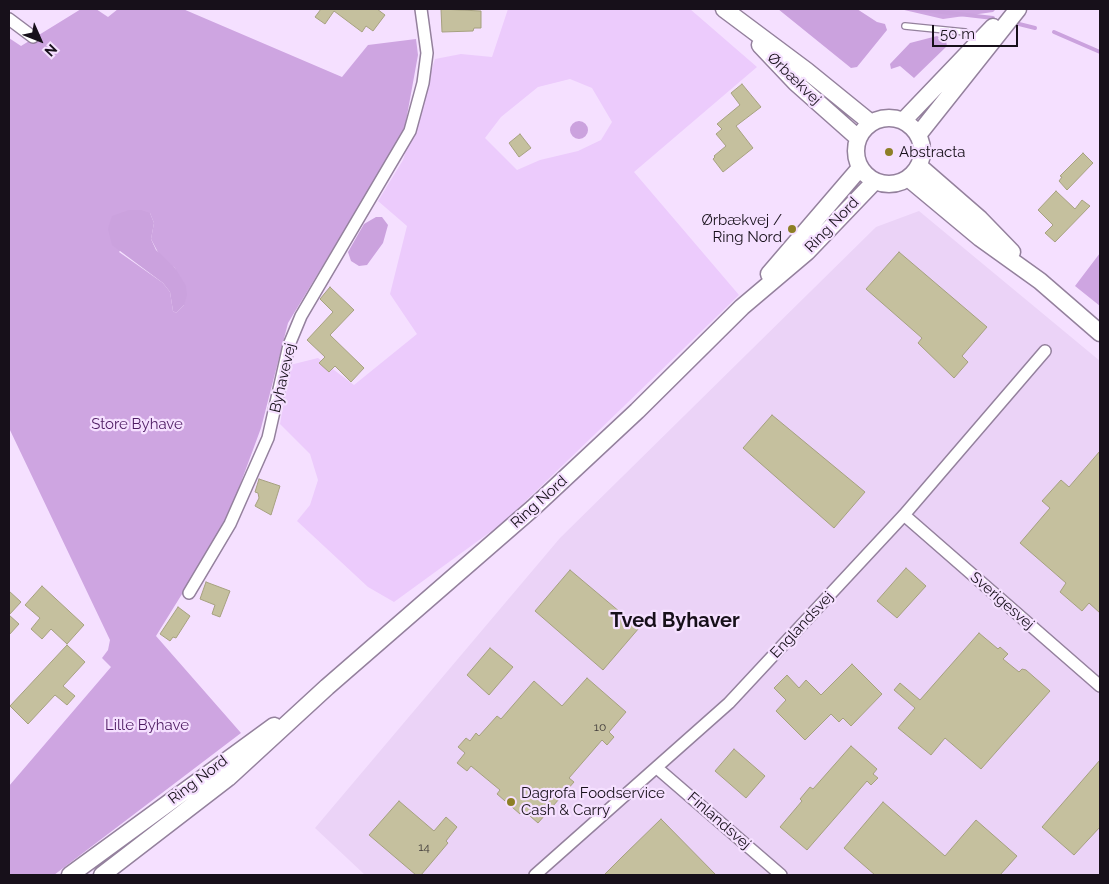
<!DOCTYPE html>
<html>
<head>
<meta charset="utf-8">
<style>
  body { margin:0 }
  #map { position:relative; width:1109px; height:884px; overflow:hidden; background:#f5e0ff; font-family:Raleway,sans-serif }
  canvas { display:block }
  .frame { position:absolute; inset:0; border:10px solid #17101a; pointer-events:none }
  .north { position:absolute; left:15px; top:15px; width:50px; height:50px; -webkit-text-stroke:4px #f5e0ff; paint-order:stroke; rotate:134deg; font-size:14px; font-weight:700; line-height:20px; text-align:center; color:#17101a }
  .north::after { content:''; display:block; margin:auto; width:18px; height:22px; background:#17101a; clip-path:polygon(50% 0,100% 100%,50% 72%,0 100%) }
  .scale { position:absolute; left:932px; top:25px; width:86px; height:22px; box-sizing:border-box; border:2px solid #17101a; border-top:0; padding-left:6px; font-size:15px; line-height:18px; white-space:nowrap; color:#17101a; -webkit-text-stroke:4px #f5e0ff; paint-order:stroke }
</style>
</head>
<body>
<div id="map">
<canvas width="1109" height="884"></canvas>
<div class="frame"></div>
<div class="north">N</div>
<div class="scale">50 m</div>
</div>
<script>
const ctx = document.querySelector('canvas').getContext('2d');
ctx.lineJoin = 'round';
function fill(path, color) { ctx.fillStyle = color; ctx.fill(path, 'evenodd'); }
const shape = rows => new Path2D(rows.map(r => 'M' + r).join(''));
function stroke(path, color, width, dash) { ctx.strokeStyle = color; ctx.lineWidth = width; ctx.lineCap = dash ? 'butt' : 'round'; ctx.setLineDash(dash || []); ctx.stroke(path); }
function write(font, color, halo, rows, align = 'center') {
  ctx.font = font + ' Raleway,sans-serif'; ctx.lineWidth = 4.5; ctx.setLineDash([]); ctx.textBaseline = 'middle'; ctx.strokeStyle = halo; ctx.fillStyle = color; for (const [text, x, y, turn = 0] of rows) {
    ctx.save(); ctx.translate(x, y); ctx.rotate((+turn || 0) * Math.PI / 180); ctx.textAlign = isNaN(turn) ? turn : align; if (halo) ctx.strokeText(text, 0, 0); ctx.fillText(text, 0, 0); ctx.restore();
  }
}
fill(shape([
  [919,211,1100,361,1100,875,365,875,315,828,560,538,876,227]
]), '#ebd3f7');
fill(shape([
  [508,9,690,9,757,67,634,172,739,295,504,522,394,602,368,587,297,521,310,505,318,480,310,454,280,424,290,365,318,358,354,385,417,334,390,294,407,226,378,201,403,160,435,59,461,54,492,57],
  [570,79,592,88,612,122,601,140,578,151,540,160,517,170,485,138,501,117,538,87]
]), '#eccbfc');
fill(shape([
  [81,9,96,9,108,17,118,9,183,9,342,77,368,45,416,39,418,55,404,132,288,323,261,428,226,523,156,636,241,733,54,875,9,875,9,786,111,667,102,658,108,650,110,640,9,428,9,38,21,46],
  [150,213,154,223,151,239,161,258,175,268,184,305,176,313,173,311,170,292,163,283,119,252],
  [900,9,996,9,993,12,943,19],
  [1100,253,1100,306,1075,286]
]), '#cea5e1');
fill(shape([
  [778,9,857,9,877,22,885,24,887,30,857,67,851,68],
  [937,36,946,41,947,46,914,78,900,66,891,69,890,64,910,43],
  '570 130a9 9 0 1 1 18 0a9 9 0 1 1-18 0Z',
  [129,210,141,210,150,213,154,223,151,239,156,250,175,268,186,286,187,295,184,305,176,313,173,311,170,292,163,283,112,245,108,229,112,216],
  [376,217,382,217,388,225,383,243,367,265,359,266,351,261,348,252,364,224]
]), '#cba2de');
stroke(shape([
  [916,9,993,18],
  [1015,23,1035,28],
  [1054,32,1100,52]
]), '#cba2de', 4);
const building = shape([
  [321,9,377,9,385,15,373,31,366,26,362,32,334,11,325,24,315,17,321,9],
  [441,9,481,11,481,28,474,28,473,31,442,32,441,9],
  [742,84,761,107,736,126,753,148,723,172,713,159,715,157,714,156,726,146,716,134,722,129,717,124,740,105,731,93,742,84],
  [520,134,531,148,519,157,509,143,520,134],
  [1083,153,1093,163,1067,190,1059,181,1062,177,1060,176,1083,153],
  [1056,191,1075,209,1082,200,1090,206,1055,242,1045,233,1053,225,1038,210,1056,191],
  [899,252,987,327,962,356,968,362,954,378,918,343,922,338,866,289,899,252],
  [330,287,354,310,330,335,364,368,351,382,335,366,329,372,319,363,325,357,307,340,333,312,320,299,330,287],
  [772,415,865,492,834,528,743,448,772,415],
  [1100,451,1100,613,1089,603,1082,611,1060,592,1066,583,1020,543,1050,508,1042,501,1061,480,1069,487,1100,451],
  [259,479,280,486,271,515,255,506,259,498,258,493,255,492,259,479],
  [906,568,926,586,897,618,877,601,906,568],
  [570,570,639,628,603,670,535,611,570,570],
  [206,582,230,591,220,617,212,614,215,605,200,599,206,582],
  [42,586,84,625,67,644,51,629,42,639,31,629,40,618,25,605,42,586],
  [9,591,21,602,9,615,19,624,9,635,9,591],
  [178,607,190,616,176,638,173,637,170,641,160,634,178,607],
  [979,633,998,649,1000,647,1008,654,1003,659,1019,672,1022,669,1026,670,1050,691,981,769,945,738,931,755,898,728,915,708,894,690,900,683,920,700,979,633],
  [67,645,85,662,63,686,75,696,67,705,55,695,28,724,10,706,67,645],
  [490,648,513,667,489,695,467,675,490,648],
  [852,664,882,694,851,726,843,718,839,722,831,714,805,740,776,711,786,700,774,688,787,675,799,688,806,680,821,695,852,664],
  [587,678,626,712,609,732,614,737,607,745,602,740,569,778,574,782,538,823,523,810,520,814,497,794,500,790,471,766,467,771,457,763,465,753,458,747,466,738,470,741,476,733,479,736,497,716,501,719,534,681,562,706,587,678],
  [851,746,877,769,873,774,878,778,871,785,867,781,807,850,780,827,802,801,800,799,810,787,813,789,851,746],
  [734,749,765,776,746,798,715,771,734,749],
  [1100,760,1100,827,1074,855,1042,827,1100,760],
  [399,801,434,831,446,817,457,827,446,841,448,843,421,875,416,875,369,835,399,801],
  [883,802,945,856,976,820,1017,856,1000,875,875,875,844,848,883,802],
  [661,819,716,875,604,875,622,857,661,819]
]);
fill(building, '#c5c09e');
stroke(building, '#a6a180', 1);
const lane = shape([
  [905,26,965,32,975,42]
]);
const street = shape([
  [9,19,33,37],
  [904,515,1100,686],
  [189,593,230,524,268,438,289,345,301,316,410,131,423,83,427,53,421,9],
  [657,768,781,875],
  [535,875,729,703,904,515,1045,351]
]);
const secondary = shape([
  [724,9,807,71,871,123],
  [760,45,796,83,858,138],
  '856 151a33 33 0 1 1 66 0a33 33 0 1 1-66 0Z',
  [903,121,993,27],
  [918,135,1018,9],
  [919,166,980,219,1012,252],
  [908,178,980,238,1040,281,1100,333],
  [769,274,860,168],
  [70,875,274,726],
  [102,875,228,778,327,687,533,508,637,411,742,307,807,252,875,181]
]);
stroke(lane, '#94819d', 8);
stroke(street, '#94819d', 14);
stroke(secondary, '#94819d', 19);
stroke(lane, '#fff', 5.5);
stroke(street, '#fff', 11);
stroke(secondary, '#fff', 16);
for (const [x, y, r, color] of [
  [889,152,5,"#8d7f26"],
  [792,229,5,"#8d7f26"],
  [511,802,5,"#8d7f26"]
]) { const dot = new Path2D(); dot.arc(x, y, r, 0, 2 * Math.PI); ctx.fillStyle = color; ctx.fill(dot); stroke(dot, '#f5e0ff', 2); }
write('12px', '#423c3b', null, [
  ["10",600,727],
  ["14",424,847]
]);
write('15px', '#17101a', '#f5e0ff', [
  ["Ørbækvej",794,79,44],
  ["Ring Nord",832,225,-46],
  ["Byhavevej",283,378,-77],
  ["Ring Nord",539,502,-42],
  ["Sverigesvej",1002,601,41],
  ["Englandsvej",802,625,-47],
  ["Ring Nord",198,780,-37],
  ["Finlandsvej",719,821,41]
]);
write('15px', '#17101a', '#f5e0ff', [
  ["Abstracta",899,152],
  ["Ørbækvej /",782,220,"right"],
  ["Ring Nord",782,237,"right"],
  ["Dagrofa Foodservice",521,793],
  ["Cash & Carry",521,810]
], 'left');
write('15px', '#4e1c63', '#f5e0ff', [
  ["Store Byhave",137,424],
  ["Lille Byhave",147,725]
]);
write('bold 20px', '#17101a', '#f5e0ff', [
  ["Tved Byhaver",675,621]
]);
</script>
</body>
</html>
